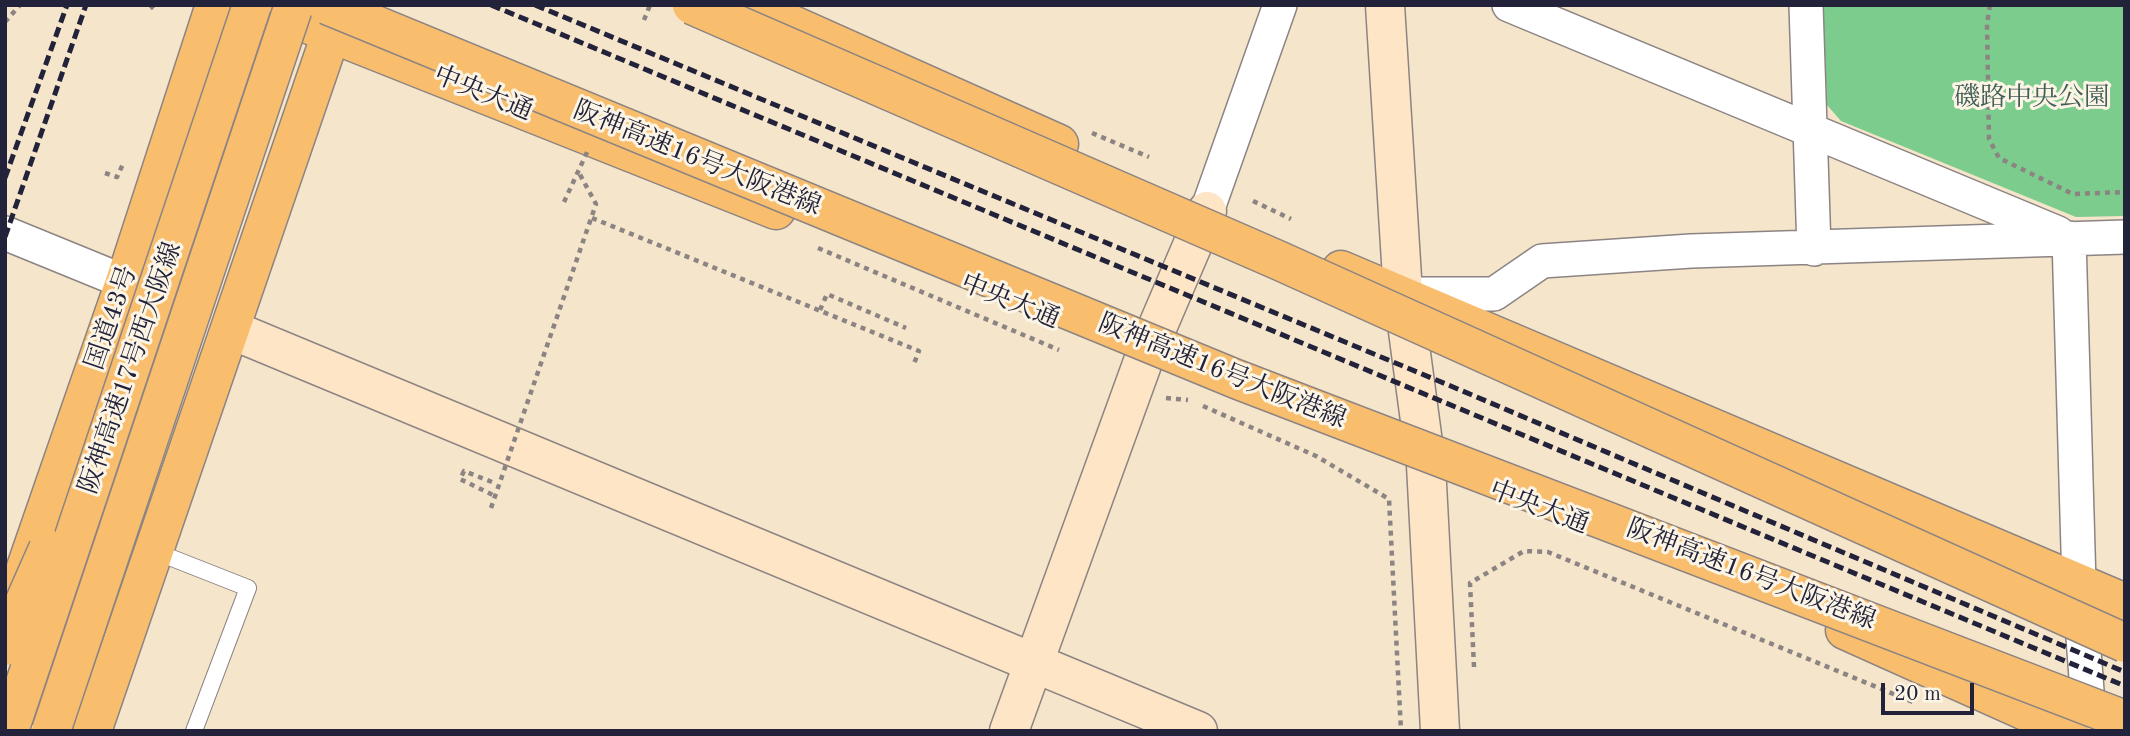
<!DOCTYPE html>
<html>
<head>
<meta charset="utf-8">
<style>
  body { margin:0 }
  #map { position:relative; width:2130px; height:736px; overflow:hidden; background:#f5e5cb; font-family:"Old Standard TT",serif }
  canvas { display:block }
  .frame { position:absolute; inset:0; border:7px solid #22223b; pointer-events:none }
  .scale { position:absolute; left:1881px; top:683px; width:93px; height:32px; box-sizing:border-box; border:4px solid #22223b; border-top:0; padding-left:9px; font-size:21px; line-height:24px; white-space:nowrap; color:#22223b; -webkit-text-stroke:5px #fcf5e5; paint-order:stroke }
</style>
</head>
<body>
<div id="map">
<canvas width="2130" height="736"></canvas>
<div class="frame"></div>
<div class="scale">20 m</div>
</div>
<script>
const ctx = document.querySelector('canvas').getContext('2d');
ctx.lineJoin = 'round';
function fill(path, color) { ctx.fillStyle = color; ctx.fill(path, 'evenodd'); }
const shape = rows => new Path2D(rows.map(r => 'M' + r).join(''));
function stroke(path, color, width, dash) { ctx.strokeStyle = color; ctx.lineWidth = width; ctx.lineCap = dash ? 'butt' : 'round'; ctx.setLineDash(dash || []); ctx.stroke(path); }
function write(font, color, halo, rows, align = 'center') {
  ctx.font = font + ' "Old Standard TT","Noto Serif JP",serif'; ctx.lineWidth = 6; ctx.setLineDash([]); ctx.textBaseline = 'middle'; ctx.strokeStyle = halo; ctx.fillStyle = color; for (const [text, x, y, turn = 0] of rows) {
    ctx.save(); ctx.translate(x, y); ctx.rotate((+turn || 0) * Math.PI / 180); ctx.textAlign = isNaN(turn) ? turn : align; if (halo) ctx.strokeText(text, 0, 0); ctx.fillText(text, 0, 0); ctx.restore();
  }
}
fill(shape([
  [1823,5,2125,5,2125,216,2076,217,1841,121,1827,105]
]), '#7bcc8d');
const lane = shape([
  [154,551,248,588,194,731]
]);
const street = shape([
  [1509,5,2058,233],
  [1806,5,1814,249],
  [1207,211,1280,5],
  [5,233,125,282],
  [2069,238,2079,584,2090,731],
  [1403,294,1494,294,1542,261,1691,251,2125,237]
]);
const secondary = shape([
  [1385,5,1403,294,1426,465,1440,731],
  [232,330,1198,731],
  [1009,731,1145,356,1207,211]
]);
const primary = shape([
  [260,5,776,210],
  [748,5,1059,144],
  [1341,270,2125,603],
  [1845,630,2070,731]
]);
const highway = shape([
  [21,582,125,282,215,5],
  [92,731,341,5]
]);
stroke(lane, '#8c8483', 18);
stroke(street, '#8c8483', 36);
stroke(secondary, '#8c8483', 41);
stroke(primary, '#8c8483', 41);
stroke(highway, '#8c8483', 41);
stroke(shape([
  [150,5,156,11],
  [1990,5,1987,24,1989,139,1999,158,2073,194,2125,192],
  [644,20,650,5],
  [5,22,20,5],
  [1092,133,1149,157],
  [105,173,117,177,123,164],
  [1253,201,1291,219],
  [592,218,919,351,913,366],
  [818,248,1059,350],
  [820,310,827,294,906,328],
  [1166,398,1188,400],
  [1203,406,1316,456,1389,499,1401,731],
  [492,482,464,471,460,479,495,496],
  [1474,667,1470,583,1524,551,1548,552,1913,702]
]), '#8c8483', 4.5, [5, 5]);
stroke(lane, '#fff', 16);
stroke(street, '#fff', 33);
stroke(secondary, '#fde5c5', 38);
stroke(primary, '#f9be6d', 38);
stroke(highway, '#f9be6d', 38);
stroke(shape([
  [491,5,2125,686],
  [535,5,1446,384,2125,672],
  [5,178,67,5],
  [5,237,86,5]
]), '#22223b', 5, [10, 5]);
const highwayBridge = shape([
  [327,5,1236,379,2125,720],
  [692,5,1280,261,2125,643],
  [5,646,48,549],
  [9,731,252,5],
  [51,731,294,5]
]);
stroke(highwayBridge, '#8c8483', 41, []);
stroke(shape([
  [564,202,589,148],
  [491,508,596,204,578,171]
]), '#8c8483', 4.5, [5, 5]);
stroke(highwayBridge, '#f9be6d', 38);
write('26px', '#22223b', '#fcf5e5', [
  ["中央大通",483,94,22],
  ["阪神高速16号大阪港線",697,159,22],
  ["中央大通",1010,302,22],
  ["国道43号",112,318,-71],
  ["阪神高速17号西大阪線",131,368,-71],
  ["阪神高速16号大阪港線",1222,372,22],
  ["中央大通",1539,508,21],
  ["阪神高速16号大阪港線",1751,575,21]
]);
write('26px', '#415e58', '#fcf5e5', [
  ["磯路中央公園",2032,98]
]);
</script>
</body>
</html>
